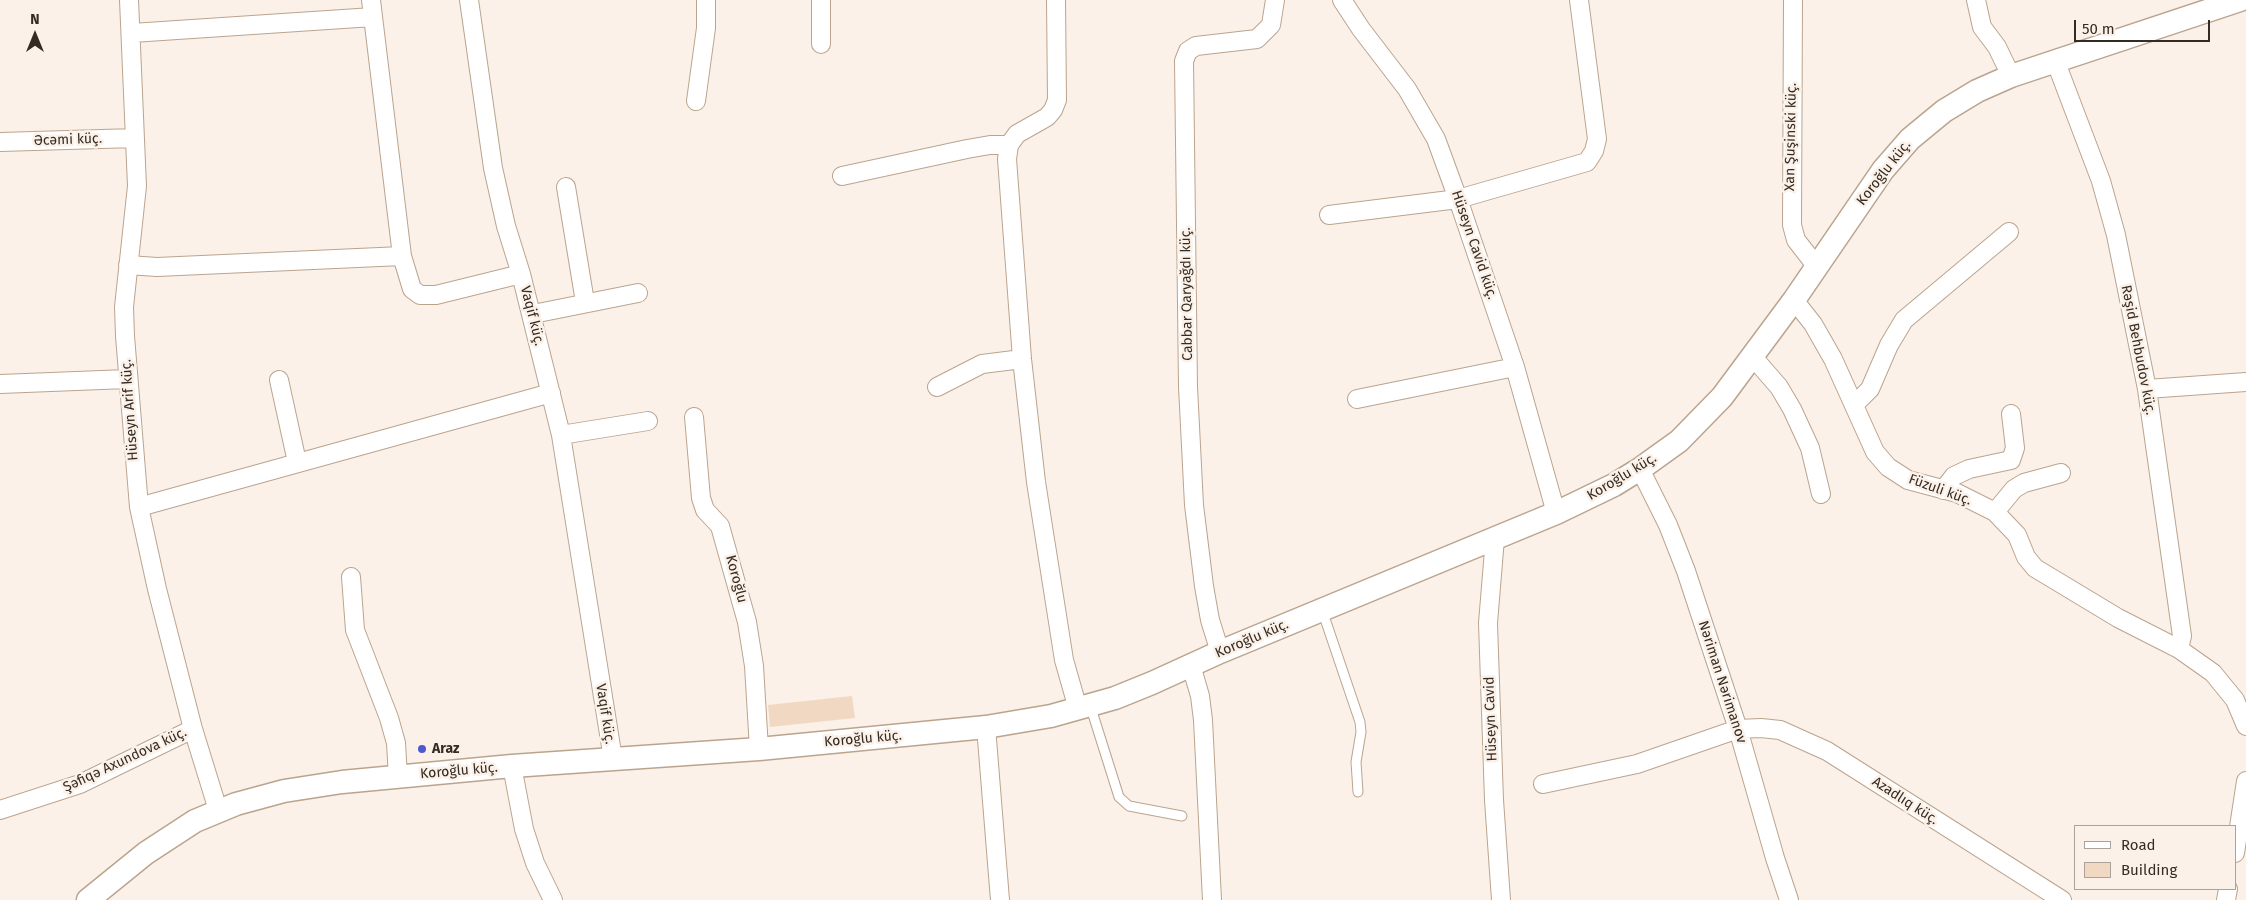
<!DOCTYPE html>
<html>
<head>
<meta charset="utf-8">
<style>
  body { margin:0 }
  #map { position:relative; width:2246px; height:900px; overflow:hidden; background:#fbf1e8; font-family:"Fira Sans",sans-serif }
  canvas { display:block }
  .legend { position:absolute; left:2074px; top:825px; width:162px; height:65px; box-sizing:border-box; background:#fbf1e8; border:1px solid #aba299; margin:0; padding:6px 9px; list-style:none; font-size:15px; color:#342b22 }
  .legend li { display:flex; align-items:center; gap:10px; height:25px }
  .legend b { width:25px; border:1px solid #aba299 }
  .north { position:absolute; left:10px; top:10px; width:50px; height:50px; -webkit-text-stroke:4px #fbf1e8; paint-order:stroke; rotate:0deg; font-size:14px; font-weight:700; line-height:20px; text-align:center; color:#342b22 }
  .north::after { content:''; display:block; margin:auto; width:18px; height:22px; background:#342b22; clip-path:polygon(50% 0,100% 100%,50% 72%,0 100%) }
  .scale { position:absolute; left:2074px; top:20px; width:136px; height:22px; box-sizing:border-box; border:2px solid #342b22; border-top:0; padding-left:6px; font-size:15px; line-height:18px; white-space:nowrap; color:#342b22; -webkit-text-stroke:4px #fbf1e8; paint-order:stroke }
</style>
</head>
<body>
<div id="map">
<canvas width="2246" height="900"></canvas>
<ul class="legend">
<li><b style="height:6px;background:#fff"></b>Road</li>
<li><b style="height:14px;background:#f1d8c2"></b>Building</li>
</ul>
<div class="north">N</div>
<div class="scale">50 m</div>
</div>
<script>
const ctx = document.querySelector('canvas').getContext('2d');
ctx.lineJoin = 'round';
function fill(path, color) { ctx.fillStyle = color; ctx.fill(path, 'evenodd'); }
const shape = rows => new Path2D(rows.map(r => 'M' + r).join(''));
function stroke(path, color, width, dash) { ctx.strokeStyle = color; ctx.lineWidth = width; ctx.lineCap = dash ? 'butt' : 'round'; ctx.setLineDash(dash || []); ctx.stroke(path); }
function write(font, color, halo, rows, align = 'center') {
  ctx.font = font + ' "Fira Sans",sans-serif'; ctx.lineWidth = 5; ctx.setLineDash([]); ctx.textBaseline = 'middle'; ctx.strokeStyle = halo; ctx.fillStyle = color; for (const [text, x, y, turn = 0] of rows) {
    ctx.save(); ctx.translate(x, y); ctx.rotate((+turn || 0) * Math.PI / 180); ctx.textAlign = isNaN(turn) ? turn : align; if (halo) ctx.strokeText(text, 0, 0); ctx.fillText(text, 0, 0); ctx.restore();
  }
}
fill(shape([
  [852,696,855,718,770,727,768,705]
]), '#f1d8c2');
const service = shape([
  [1322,610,1360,722,1361,732,1356,762,1358,792],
  [1090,705,1119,797,1129,806,1182,816]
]);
const minor = shape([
  [129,0,137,186,124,307,125,336,139,507,157,589,193,729,218,810],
  [371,0,402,256,412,289,420,295,436,295,521,274,561,435,613,759],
  [469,0,493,168,506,226,521,274],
  [1342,0,1361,29,1407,89,1436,139,1458,199,1515,367,1556,513],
  [1793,0,1792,225,1796,240,1817,267],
  [1976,0,1982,27,1997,47,2011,76],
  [132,33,373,17],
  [821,44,821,0],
  [2055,60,2101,181,2116,235,2147,389,2182,636,2179,649],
  [696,101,706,28,706,0],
  [0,142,135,138],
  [1009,145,1007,159,1022,359,1036,482,1064,660,1078,709],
  [842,176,967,149,990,145,1009,145,1017,134,1047,117,1053,110,1057,100,1056,0],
  [566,187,585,302],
  [1329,215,1458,199,1587,162,1594,151,1597,139,1579,0],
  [128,265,157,267,402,256],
  [1794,300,1813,324,1833,359,1875,452,1888,467,1908,480,1957,493,1995,512,2017,535,2026,557,2035,568,2118,618,2179,649,2213,673,2235,700,2246,726],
  [533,314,638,293],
  [1753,357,1779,387,1792,409,1810,448,1821,494],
  [279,380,297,462],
  [0,384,127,379],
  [937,387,982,364,1022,359],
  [2147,389,2246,382],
  [1357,399,1515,367],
  [1854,405,1870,389,1889,345,1904,320,2009,232],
  [694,417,701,498,705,510,720,526,747,622,754,666,759,749],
  [561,435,648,421],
  [1640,469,1668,525,1686,571,1738,729,1775,858,1789,900],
  [1943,490,1954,476,1969,469,2011,460,2015,448,2011,414],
  [139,507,551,393],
  [1995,512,2014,489,2024,483,2061,473],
  [1495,538,1488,623,1494,800,1501,900],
  [351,577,355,630,389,718,396,743,398,777],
  [1220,652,1210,620,1204,586,1194,505,1188,387,1184,61,1188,51,1196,46,1257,39,1271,25,1275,0],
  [1191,665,1200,696,1203,720,1212,900],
  [986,727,1000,900],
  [512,766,524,829,535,863,553,900],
  [1543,784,1637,764,1738,729,1761,728,1780,730,1827,751,2062,900],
  [0,810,80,784,193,729],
  [2235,853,2246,781],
  [2226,900,2228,889]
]);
const tertiary = shape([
  [88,900,146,853,195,821,236,804,284,791,342,782,512,766,759,749,986,727,1051,716,1115,698,1152,683,1220,652,1556,513,1614,485,1640,469,1679,441,1722,397,1794,300,1883,170,1910,139,1944,111,1977,91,2011,76,2240,0]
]);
stroke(service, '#bba48e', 11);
stroke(minor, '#bba48e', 20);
stroke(tertiary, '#bba48e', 25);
stroke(service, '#fff', 9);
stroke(minor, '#fff', 18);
stroke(tertiary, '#fff', 22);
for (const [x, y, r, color] of [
  [422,749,5,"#4f59cf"]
]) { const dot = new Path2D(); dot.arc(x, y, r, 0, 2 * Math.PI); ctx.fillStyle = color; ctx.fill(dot); stroke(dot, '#fbf1e8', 2); }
write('14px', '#342b22', '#fbf1e8', [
  ["Xan Şuşinski küç.",1791,137,-89],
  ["Əcəmi küç.",68,140,-2],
  ["Koroğlu küç.",1884,173,-52],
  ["Hüseyn Cavid küç.",1474,245,71],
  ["Cabbar Qaryağdı küç.",1187,294,-91],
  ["Vaqif küç.",532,316,76],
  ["Rəşid Behbudov küç.",2138,350,79],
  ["Hüseyn Arif küç.",130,410,-94],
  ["Koroğlu küç.",1622,477,-31],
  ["Füzuli küç.",1940,490,20],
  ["Koroğlu",736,579,75],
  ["Koroğlu küç.",1252,639,-23],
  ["Nəriman Nərimanov",1722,682,72],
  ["Vaqif küç.",605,714,81],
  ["Hüseyn Cavid",1491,719,-92],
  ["Koroğlu küç.",863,739,-5],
  ["Şəfiqə Axundova küç.",125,760,-25],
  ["Koroğlu küç.",459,771,-5],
  ["Azadlıq küç.",1905,801,33]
]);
write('bold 14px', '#342b22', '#fbf1e8', [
  ["Araz",432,749]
], 'left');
</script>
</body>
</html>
